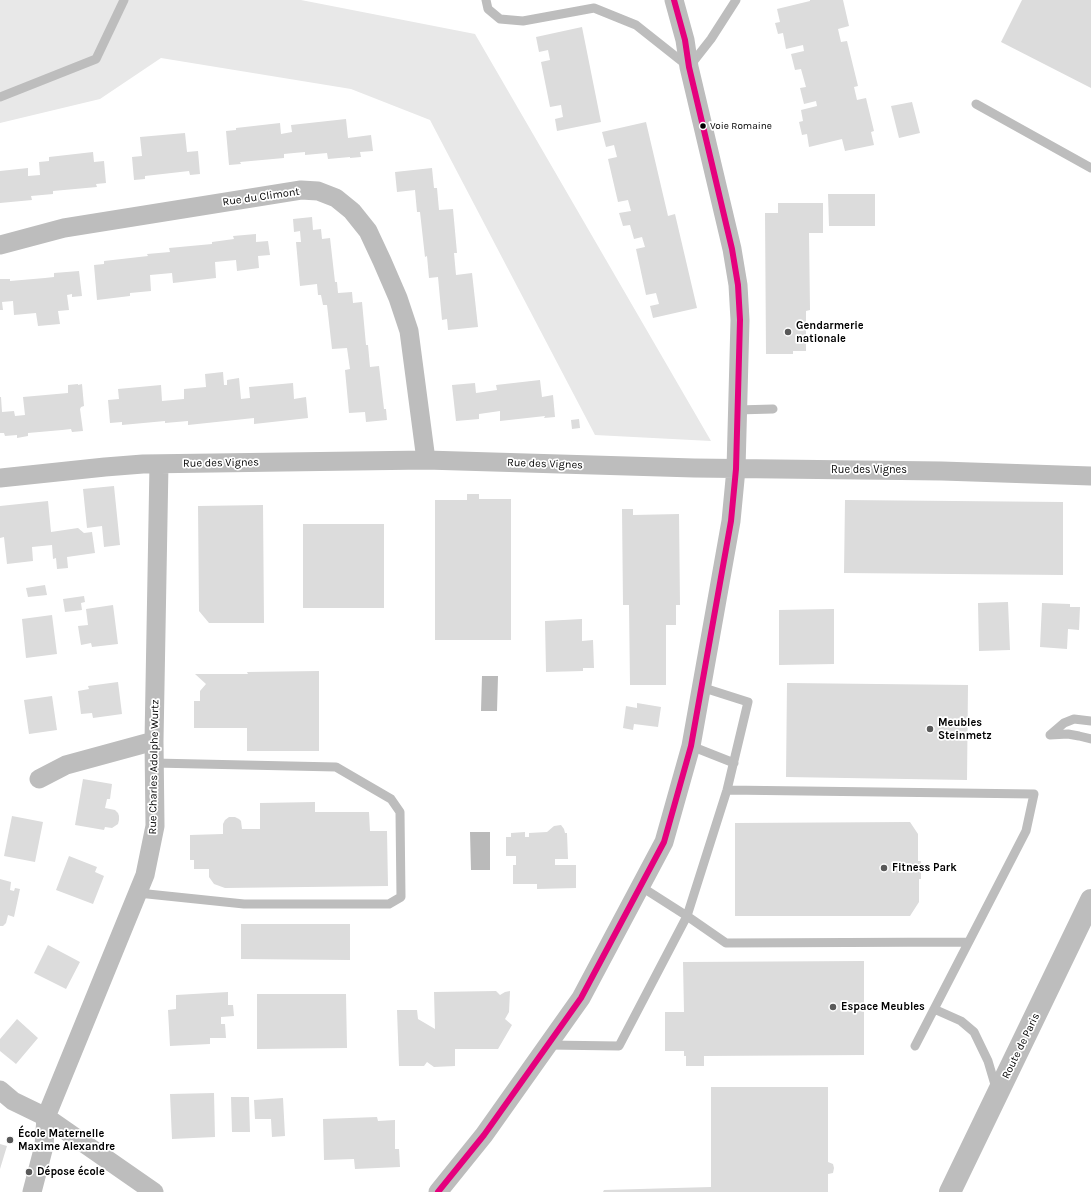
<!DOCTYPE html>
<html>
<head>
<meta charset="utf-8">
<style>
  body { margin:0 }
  canvas { display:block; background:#fff }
</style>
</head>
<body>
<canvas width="1091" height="1192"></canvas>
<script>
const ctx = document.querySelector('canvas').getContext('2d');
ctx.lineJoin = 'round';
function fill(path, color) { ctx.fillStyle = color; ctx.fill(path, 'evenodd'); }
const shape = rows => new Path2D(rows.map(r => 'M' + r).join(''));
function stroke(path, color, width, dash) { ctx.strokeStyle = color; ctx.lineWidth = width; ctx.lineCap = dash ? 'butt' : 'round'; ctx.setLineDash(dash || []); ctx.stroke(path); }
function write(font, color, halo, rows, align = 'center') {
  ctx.font = font + ' Karla,sans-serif'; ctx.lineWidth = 3.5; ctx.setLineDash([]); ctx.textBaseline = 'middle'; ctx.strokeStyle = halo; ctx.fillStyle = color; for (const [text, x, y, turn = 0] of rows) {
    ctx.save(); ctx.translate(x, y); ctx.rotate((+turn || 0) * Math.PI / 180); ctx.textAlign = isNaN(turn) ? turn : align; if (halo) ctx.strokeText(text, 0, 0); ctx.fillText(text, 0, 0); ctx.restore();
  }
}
fill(shape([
  [0,0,301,0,475,34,711,441,595,435,430,120,351,89,161,58,100,99,0,123]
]), '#e8e8e8');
fill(shape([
  [482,676,498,676,497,711,481,711],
  [470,832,490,832,490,870,471,870]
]), '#bababa');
fill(shape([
  [810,0,843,0,849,26,838,29,841,42,847,41,858,86,854,87,857,100,866,98,874,131,871,132,874,145,845,151,842,139,809,147,807,134,802,135,799,122,803,121,801,110,817,106,816,101,804,104,800,88,806,87,801,69,795,70,791,54,804,51,803,45,786,49,783,33,778,34,775,23,780,22,777,9,810,1],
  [1022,0,1091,0,1091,88,1001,42],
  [582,27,601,122,557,131,555,119,563,117,561,105,550,107,541,62,550,60,548,50,539,52,536,37],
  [912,102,920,133,899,138,891,106],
  [346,119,348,138,371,135,373,151,360,152,361,157,350,158,350,157,328,159,327,153,305,155,305,152,294,153,284,154,284,158,240,162,241,164,229,165,226,131,236,130,236,128,280,123,281,134,292,132,291,125],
  [646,122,668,216,675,214,697,308,653,318,650,306,659,304,656,293,646,295,636,249,645,247,642,237,634,239,630,225,623,226,619,213,631,211,628,200,618,202,608,159,617,157,614,145,606,147,602,132],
  [185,133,187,152,198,151,200,174,190,175,189,171,145,176,145,179,134,180,132,157,142,156,140,137],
  [93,152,94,162,104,161,106,183,96,184,97,187,53,191,53,194,31,196,32,200,0,203,0,171,28,168,28,176,40,175,39,162,49,161,49,157],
  [432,168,434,188,437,188,439,210,453,209,457,253,454,253,456,275,472,273,478,327,448,330,447,319,442,320,438,277,429,278,427,256,425,257,420,212,417,212,415,190,397,192,395,172],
  [828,194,875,194,875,226,829,226],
  [778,203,823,203,823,233,809,233,810,310,806,311,806,351,793,351,793,354,766,354,765,213,778,213],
  [312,217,313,230,321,229,322,239,330,238,335,282,337,282,338,293,352,292,353,303,362,302,366,345,368,345,370,367,379,366,384,409,386,409,387,420,366,422,365,412,349,413,345,370,350,369,347,348,332,349,327,305,323,305,321,295,318,295,317,284,300,286,296,242,301,242,300,231,294,232,293,219],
  [256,234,256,242,268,241,270,255,258,256,259,268,237,271,236,260,215,262,216,278,173,283,172,273,150,275,151,291,130,293,130,296,97,300,94,265,104,264,104,261,148,256,147,254,170,252,169,248,212,244,212,242,234,239,233,236],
  [79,271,82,296,72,297,72,294,67,295,69,310,58,311,60,324,38,326,36,313,14,315,13,301,2,302,3,310,0,310,0,279,10,279,10,281,45,278,54,277,54,273],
  [223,372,224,385,227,385,227,380,239,378,241,399,250,398,249,387,293,383,294,399,306,397,308,418,254,424,254,418,188,425,188,421,165,423,165,421,122,425,122,422,110,423,108,400,119,399,118,389,161,385,162,401,184,399,184,389,206,387,205,374],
  [540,380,542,397,553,395,555,417,544,418,545,416,500,421,500,411,479,414,479,419,456,421,452,385,475,383,476,393,497,390,496,385],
  [78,384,78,385,82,384,84,406,81,407,80,409,83,431,72,432,71,429,62,430,28,433,28,436,17,438,17,435,5,436,4,433,0,433,0,397,1,397,2,412,14,411,15,416,25,415,23,397,68,393,68,385],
  [579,419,580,428,572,429,571,420],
  [114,486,120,545,104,547,102,526,87,528,83,489],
  [467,494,479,494,479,499,511,499,511,640,435,640,435,500,467,500],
  [845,500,1063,502,1063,575,844,573],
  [48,501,51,532,78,528,84,533,92,532,95,553,67,557,68,568,57,569,56,558,53,559,52,545,32,547,33,561,7,564,4,537,0,538,0,506],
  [263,505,264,623,209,623,199,611,198,506],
  [622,509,633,509,633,515,679,514,680,605,676,605,676,625,666,625,666,685,630,685,629,605,623,605],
  [303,524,384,524,384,608,303,608],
  [45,585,47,595,28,597,26,588],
  [84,596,85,602,81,603,82,610,65,612,63,599],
  [1008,602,1010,650,979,651,978,603],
  [1042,603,1070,604,1070,607,1080,607,1079,630,1068,629,1067,649,1040,647],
  [113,605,118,644,92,647,91,643,81,645,78,626,88,625,86,609],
  [834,609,834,664,779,665,779,610],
  [52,615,57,654,26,658,22,619],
  [582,619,582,641,593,640,594,668,583,668,583,671,546,672,545,621],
  [319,671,319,751,247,751,247,728,194,728,194,701,200,701,200,691,206,684,195,674,248,674,247,672],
  [118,682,122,714,93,718,92,713,81,714,78,691,89,689,88,686],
  [787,683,968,685,967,780,786,777],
  [52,696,57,730,29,734,24,700],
  [637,703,661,707,658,727,634,724,633,730,623,728,626,706,637,708],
  [83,779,112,784,110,799,107,799,105,808,115,810,118,813,119,816,119,820,118,824,112,828,105,827,104,830,75,825],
  [315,802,315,812,369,812,370,831,387,831,388,886,225,888,214,884,209,877,209,869,194,869,194,860,190,860,190,835,223,834,223,824,225,820,229,817,235,817,239,819,241,821,242,829,260,829,260,803],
  [12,816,43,822,35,862,4,856],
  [910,822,918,834,918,861,921,861,921,879,919,879,919,902,910,916,735,916,735,823],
  [561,825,564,829,565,833,567,833,568,859,555,859,555,865,576,865,576,888,537,889,537,884,513,884,513,865,516,865,516,856,506,856,506,837,511,837,511,833,525,832,525,837,529,837,529,833,547,832,554,826],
  [69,856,97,867,95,872,104,876,93,904,56,890],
  [0,879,11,882,10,890,14,891,15,888,20,889,14,917,8,915,6,923,3,926,0,926],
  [241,924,350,924,350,960,241,959],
  [48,945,80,962,66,989,34,973],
  [864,961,864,1055,704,1056,704,1066,686,1066,686,1056,684,1056,684,1051,665,1051,665,1012,684,1012,683,962],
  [496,991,500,995,505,992,510,991,509,1012,505,1019,512,1025,498,1049,455,1049,455,1066,434,1067,427,1062,424,1066,399,1066,397,1010,417,1010,418,1019,435,1029,434,992],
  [228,992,228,1005,233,1005,234,1016,221,1017,221,1024,225,1024,226,1038,210,1038,210,1044,170,1046,168,1010,176,1009,176,995],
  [257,994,346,994,347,1048,257,1049],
  [17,1019,38,1038,16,1064,0,1051,0,1039],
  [711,1087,828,1087,828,1162,833,1164,834,1168,833,1173,828,1174,828,1192,603,1192,604,1190,711,1187],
  [214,1093,215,1137,172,1139,170,1094],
  [231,1097,249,1097,250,1132,232,1132],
  [283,1098,285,1136,272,1137,271,1119,255,1119,254,1100],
  [377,1117,378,1121,395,1120,395,1149,399,1149,400,1167,355,1169,354,1159,324,1160,323,1119],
  [0,1144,7,1146,0,1169]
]), '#dcdcdc');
stroke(shape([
  [486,0,488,9,500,19,523,21,594,8,636,25,689,67,711,39,736,0],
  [0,97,96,59,124,0],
  [976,104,1091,168],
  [737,410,773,409],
  [1050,735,1064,723,1074,719,1091,721],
  [1050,735,1068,734,1079,736,1091,739],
  [691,746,734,763],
  [727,790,1034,794,1026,831,915,1046],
  [640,886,687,916,726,943,968,942],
  [138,893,244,904,389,904,401,897,400,812,391,799,336,767,154,763],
  [934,1009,961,1021,974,1032,988,1061,996,1088],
  [548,1045,619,1046,687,916,727,790,748,702,701,687]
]), '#bdbdbd', 9);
stroke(shape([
  [0,245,64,228,301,190,318,191,336,198,352,211,368,231,382,261,398,298,409,331,426,460],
  [0,478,105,467,143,464,426,460,694,468,942,471,1091,476],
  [39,779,66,765,154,741],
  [0,1090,13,1101,46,1117,154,1192],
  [32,1192,44,1146,46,1117,145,875,155,826,154,741,159,464],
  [438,1192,484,1135,581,998,664,842,691,746,731,521,736,469,740,320,738,285,732,249,689,67,685,40,674,0]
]), '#bdbdbd', 19);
stroke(shape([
  [950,1192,1091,900]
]), '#bdbdbd', 22);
stroke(shape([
  [438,1192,484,1135,581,998,664,842,691,746,731,521,736,469,740,320,738,285,732,249,689,67,685,40,674,0]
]), '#e5007d', 6);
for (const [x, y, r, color] of [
  [703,126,3.5,"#000"],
  [788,332,4,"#595959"],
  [930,729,4,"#595959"],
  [884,868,4,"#595959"],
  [833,1007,4,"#595959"],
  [10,1140,4,"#595959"],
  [29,1172,4,"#595959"]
]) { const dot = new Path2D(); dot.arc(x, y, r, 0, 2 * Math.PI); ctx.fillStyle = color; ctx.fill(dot); stroke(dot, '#fff', 1.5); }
write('10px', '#000', '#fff', [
  ["Voie Romaine",710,126]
], 'left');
write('11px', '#000', '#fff', [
  ["Rue du Climont",261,197,-8],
  ["Rue des Vignes",221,463,-1],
  ["Rue des Vignes",545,464,2],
  ["Rue des Vignes",869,470],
  ["Rue Charles Adolphe Wurtz",154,767,-89],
  ["Route de Paris",1021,1046,-64]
]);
write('bold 11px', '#000', '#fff', [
  ["Gendarmerie",796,326],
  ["nationale",796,339],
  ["Meubles",938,723],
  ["Steinmetz",938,736],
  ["Fitness Park",892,868],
  ["Espace Meubles",841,1007],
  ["École Maternelle",18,1134],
  ["Maxime Alexandre",18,1147],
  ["Dépose école",37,1172]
], 'left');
</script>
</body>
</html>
